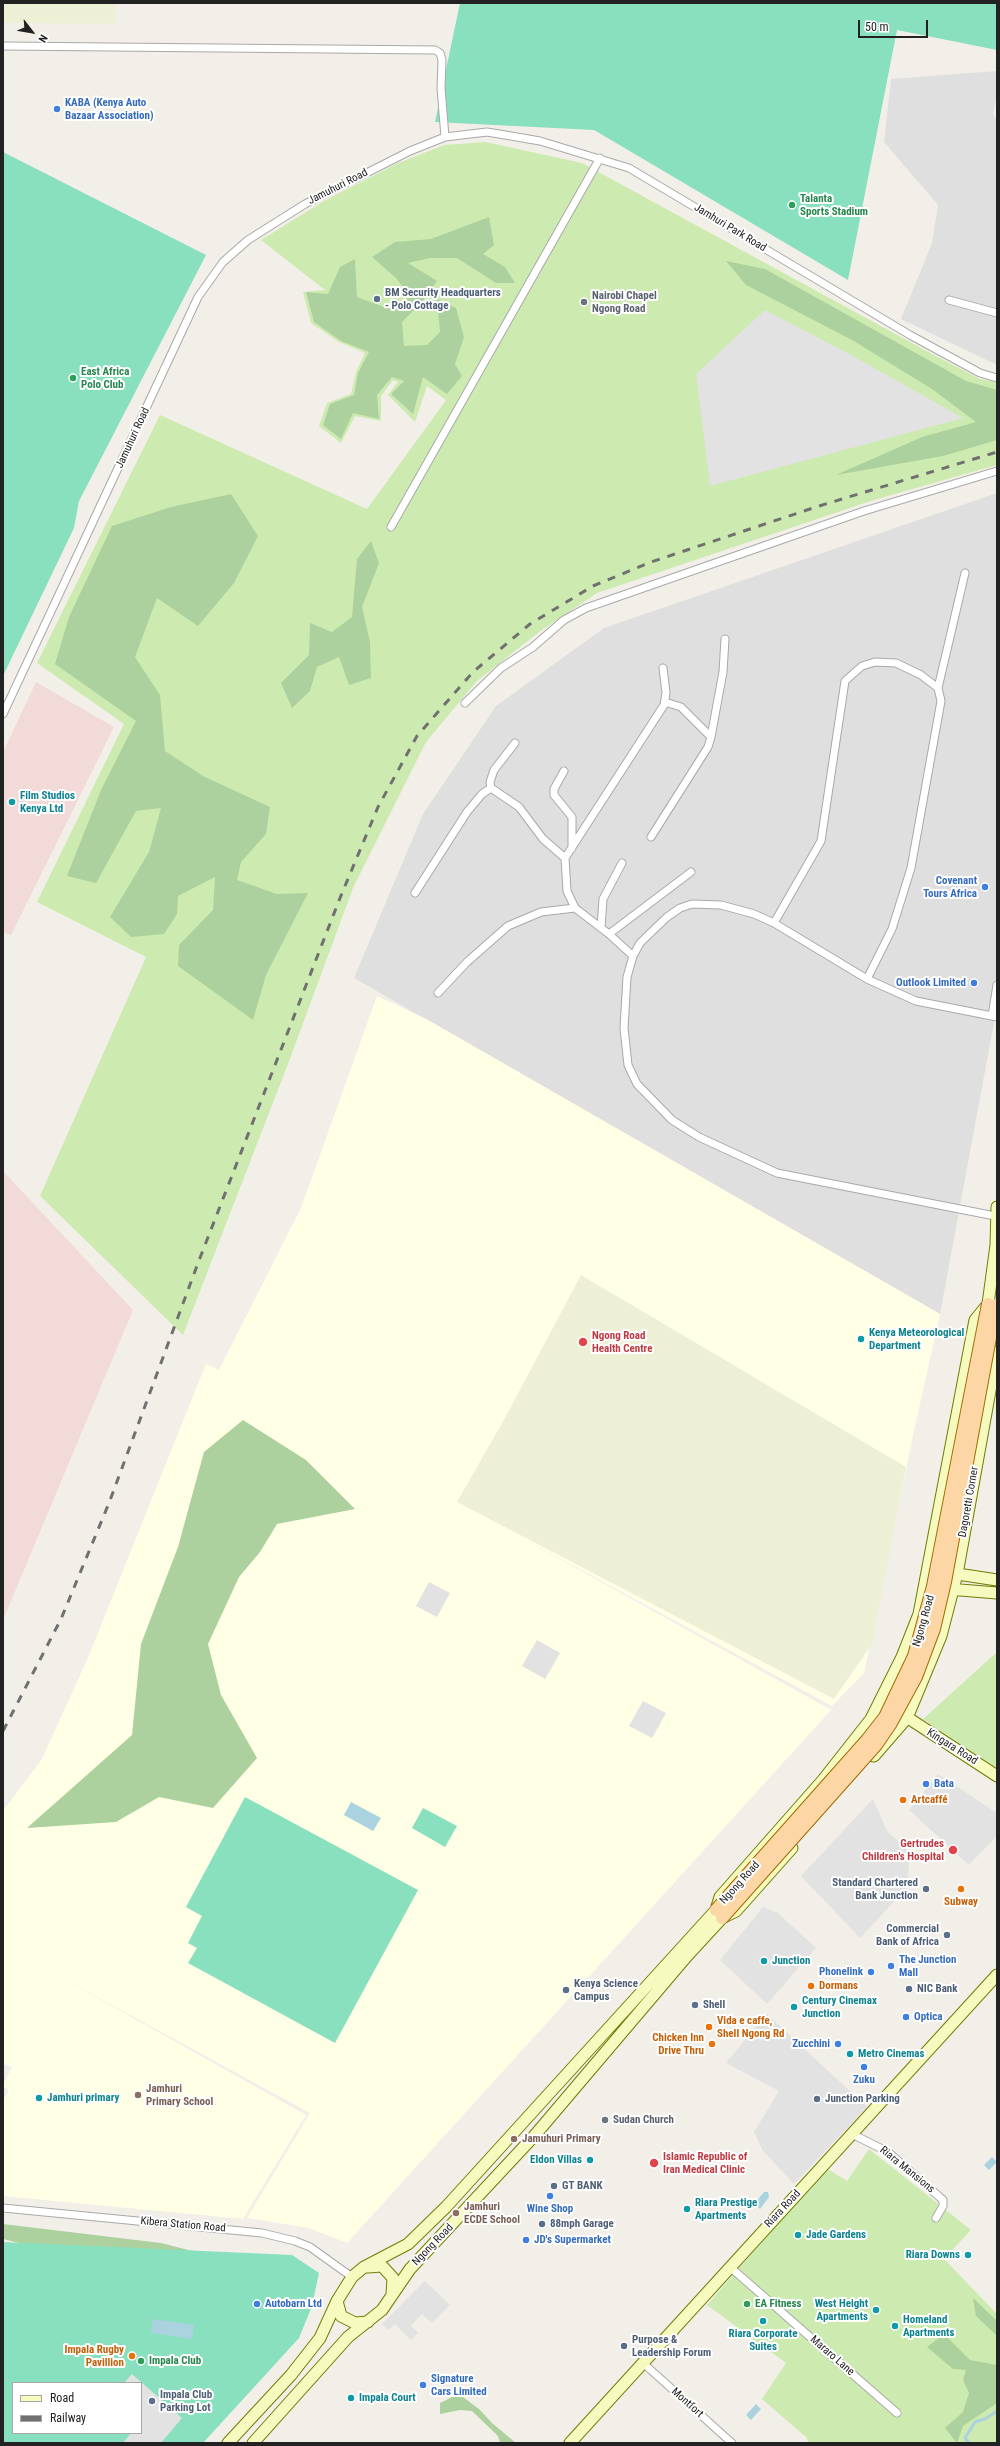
<!DOCTYPE html>
<html>
<head>
<meta charset="utf-8">
<style>
  body { margin:0 }
  #map { position:relative; width:1000px; height:2446px; overflow:hidden; background:#f2efe9; font-family:"Roboto Condensed",sans-serif }
  canvas { display:block }
  .frame { position:absolute; inset:0; border:4px solid #222; pointer-events:none }
  .legend { position:absolute; left:12px; top:2382px; width:130px; height:52px; box-sizing:border-box; background:#fff; border:1px solid #a7a7a7; margin:0; padding:5px 7px; list-style:none; font-size:12px; color:#222 }
  .legend li { display:flex; align-items:center; gap:8px; height:20px }
  .legend b { width:20px; border:1px solid #a7a7a7 }
  .north { position:absolute; left:12px; top:12px; width:40px; height:40px; -webkit-text-stroke:3px #fff; paint-order:stroke; rotate:121deg; font-size:11px; font-weight:700; line-height:16px; text-align:center; color:#222 }
  .north::after { content:''; display:block; margin:auto; width:14px; height:18px; background:#222; clip-path:polygon(50% 0,100% 100%,50% 72%,0 100%) }
  .scale { position:absolute; left:858px; top:20px; width:70px; height:18px; box-sizing:border-box; border:2px solid #222; border-top:0; padding-left:5px; font-size:12px; line-height:14px; white-space:nowrap; color:#222; -webkit-text-stroke:3px #fff; paint-order:stroke }
</style>
</head>
<body>
<div id="map">
<canvas width="1000" height="2446"></canvas>
<div class="frame"></div>
<ul class="legend">
<li><b style="height:5px;background:#f7fabf"></b>Road</li>
<li><b style="height:5px;background:#707070"></b>Railway</li>
</ul>
<div class="north">N</div>
<div class="scale">50 m</div>
</div>
<script>
const ctx = document.querySelector('canvas').getContext('2d');
ctx.lineJoin = 'round';
function fill(path, color) { ctx.fillStyle = color; ctx.fill(path, 'evenodd'); }
const shape = rows => new Path2D(rows.map(r => 'M' + r).join(''));
function stroke(path, color, width, dash) { ctx.strokeStyle = color; ctx.lineWidth = width; ctx.lineCap = dash ? 'butt' : 'round'; ctx.setLineDash(dash || []); ctx.stroke(path); }
function write(font, color, halo, rows, align = 'center') {
  ctx.font = font + ' "Roboto Condensed",sans-serif'; ctx.lineWidth = 4; ctx.setLineDash([]); ctx.textBaseline = 'middle'; ctx.strokeStyle = halo; ctx.fillStyle = color; for (const [text, x, y, turn = 0] of rows) {
    ctx.save(); ctx.translate(x, y); ctx.rotate((+turn || 0) * Math.PI / 180); ctx.textAlign = isNaN(turn) ? turn : align; if (halo) ctx.strokeText(text, 0, 0); ctx.fillText(text, 0, 0); ctx.restore();
  }
}
fill(shape([
  [997,71,997,94,993,114,997,121,997,365,901,319,932,243,938,205,884,142,891,79],
  [997,493,997,1006,940,1314,354,978,423,814,496,706,604,628]
]), '#e0dfdf');
fill(shape([
  [36,682,114,727,11,935,3,932,3,752],
  [3,1171,133,1310,3,1620]
]), '#f2dad9');
fill(shape([
  [377,996,428,1020,940,1314,915,1426,864,1673,832,1706,504,1528,831,1710,347,2243,309,2228,247,2218,310,2113,53,1973,306,2115,243,2219,3,2196,3,2101,9,2090,3,2087,3,2085,12,2067,5,2064,3,2068,3,1811,42,1759,87,1660,206,1364,219,1370,301,1208]
]), '#ffffe5');
fill(shape([
  [3,3,114,3,117,24,3,23],
  [581,1275,906,1467,872,1644,834,1699,457,1502,505,1418]
]), '#eef0d5');
fill(shape([
  [486,142,582,163,934,355,980,379,997,382,997,465,874,500,597,593,539,632,477,681,426,742,353,888,288,1064,183,1335,40,1196,146,957,37,902,124,724,37,663,160,415,367,509,446,400,427,386,415,422,388,395,398,382,393,380,381,396,381,421,355,416,341,443,319,426,327,403,351,394,356,372,365,353,339,342,311,323,303,292,325,290,261,240,322,202,396,164,444,145],
  [997,1652,997,1769,923,1719],
  [869,2149,971,2230,944,2259,997,2314,997,2443,808,2443,807,2438,762,2399,786,2363,707,2305,826,2168,847,2181]
]), '#cdebb0');
fill(shape([
  [489,217,494,245,483,254,505,267,515,283,496,283,457,258,430,258,408,263,437,281,422,302,402,322,404,346,427,345,440,332,437,299,456,308,464,337,455,364,462,376,447,394,423,377,413,414,391,394,404,381,392,377,377,395,379,419,353,413,341,439,323,425,330,404,354,395,358,373,369,352,341,341,314,322,306,292,328,294,340,267,355,259,357,297,384,307,411,297,396,278,372,257,395,242,431,239],
  [726,261,765,269,966,381,997,390,997,440,943,456,836,475,922,437,976,422,932,389,852,340,746,285],
  [231,494,258,536,234,583,198,626,157,598,135,657,160,695,165,751,203,776,270,807,266,834,241,862,237,880,277,894,308,893,266,975,253,1020,178,966,179,945,213,910,215,877,178,896,177,914,164,934,131,937,110,917,149,852,161,808,136,811,96,883,67,876,101,790,136,721,55,664,69,617,112,526,171,507],
  [371,541,379,563,362,607,370,642,371,678,349,685,339,657,317,667,310,691,292,708,281,683,309,655,310,623,332,632,352,617,357,559],
  [243,1420,306,1460,355,1509,277,1524,260,1552,239,1577,208,1644,221,1695,257,1758,213,1808,159,1797,116,1822,27,1828,132,1735,141,1644,178,1547,204,1452],
  [3,2224,161,2243,220,2258,55,2252,3,2239],
  [973,2298,997,2321,997,2336,976,2316],
  [944,2334,970,2360,997,2365,997,2403,963,2426,957,2443,945,2428,963,2412,969,2393,963,2380,966,2370,953,2369,927,2347],
  [454,2396,463,2397,479,2409,492,2423,516,2443,500,2443,498,2436,472,2411,460,2410,440,2414,440,2403]
]), '#add19e');
fill(shape([
  [460,3,997,3,997,50,897,30,848,280,594,130,435,122],
  [3,152,206,255,79,501,74,528,3,676],
  [245,1797,418,1890,335,2043,188,1963,197,1948,188,1943,202,1916,186,1907],
  [423,1808,457,1826,445,1847,412,1828],
  [3,2242,292,2255,319,2273,312,2306,299,2338,203,2443,3,2443],
  [13,2383,141,2383,141,2433,13,2433]
]), '#88e0be');
fill(shape([
  [765,310,851,355,963,418,710,486,696,374],
  [429,1582,450,1593,437,1617,416,1606],
  [537,1640,560,1653,545,1679,522,1666],
  [643,1701,666,1713,652,1738,629,1726],
  [938,1774,997,1813,997,1836,969,1865,909,1810],
  [873,1799,887,1831,910,1852,907,1888,860,1938,801,1876],
  [763,1907,778,1913,816,1948,767,2004,720,1960],
  [767,2014,867,2107,794,2184,763,2151,754,2132,779,2091,726,2063],
  [425,2281,450,2305,432,2323,422,2314,411,2326,418,2333,411,2340,395,2324,388,2330,382,2324],
  [132,2374,182,2418,161,2443,123,2443,131,2433,141,2433,141,2383,124,2383]
]), '#e2e2e2');
fill(shape([
  [351,1802,381,1818,373,1831,344,1815],
  [992,2157,997,2162,989,2170,984,2165],
  [764,2192,768,2192,769,2197,760,2209,754,2204],
  [153,2319,194,2325,192,2339,151,2333],
  [756,2404,761,2409,751,2420,746,2415]
]), '#aad3df');
stroke(shape([
  [969,2443,965,2438,975,2422,985,2419,997,2411]
]), '#aad3df', 3);
const street = shape([
  [3,46,435,50,440,53,442,60,441,88,445,137,410,151,305,204,248,240,223,262,198,297,3,714],
  [445,137,487,132,511,136,540,141,629,168,910,335,980,373,997,378],
  [949,300,997,313],
  [391,527,600,158],
  [938,688,965,573],
  [465,703,501,668,533,647,564,620,586,608,864,511,997,471],
  [711,737,723,672,725,639],
  [515,743,494,770,490,782,491,788,519,807,543,839,565,858],
  [564,771,554,789,554,795,572,817,572,848],
  [651,837,708,747,711,737,681,707,665,702],
  [415,893,467,812,482,794,491,788],
  [774,923,821,841,845,681,862,666,875,662,896,663,921,675,938,688,941,701,911,868,892,929,867,979],
  [601,928,603,899,622,863],
  [609,934,691,872],
  [633,956,609,934,575,908,567,891,565,858,664,705,666,693,663,668],
  [438,993,467,962,508,926,541,912,575,908],
  [992,1016,997,985],
  [995,1216,777,1173,699,1137,672,1120,637,1084,628,1065,624,1028,627,977,633,956,640,943,667,917,680,908,692,904,721,905,754,914,774,923,867,979,916,1001,997,1017],
  [852,2134,888,2152,943,2200,943,2206,936,2218],
  [3,2208,262,2233,295,2241,310,2247,352,2277],
  [730,2267,897,2413],
  [643,2363,732,2443]
]);
const secondary = shape([
  [951,1573,997,1580],
  [948,1589,997,1593],
  [902,1714,997,1776],
  [874,1756,907,1718,941,1636,957,1574,997,1352],
  [368,2267,382,2266,393,2278,392,2294],
  [337,2301,341,2316,355,2323,368,2322],
  [228,2443,291,2375,320,2338,337,2301,352,2277,364,2267,408,2244,446,2207,716,1910,720,1897,823,1780,871,1719,902,1657,919,1614,975,1320,988,1304,996,1245,997,1207],
  [253,2443,348,2337,382,2310,410,2269,535,2135,687,1956,722,1918,736,1911,792,1848],
  [570,2443,997,1975]
]);
stroke(street, '#a9a9a9', 9);
stroke(secondary, '#707d05', 13);
stroke(street, '#fff', 7);
stroke(secondary, '#f7fabf', 11);
stroke(shape([
  [3,1731,61,1619,109,1503,198,1263,340,898,378,807,417,736,473,672,530,624,593,586,651,562,819,506,997,452]
]), '#707070', 3, [8, 8]);
const primaryBridge = shape([
  [716,1910,867,1740,885,1717,914,1656,933,1586,988,1304],
  [722,1918,876,1745,891,1723,916,1677,934,1629,945,1582,996,1305]
]);
stroke(primaryBridge, '#a06b00', 14, []);
stroke(primaryBridge, '#fcd6a4', 12);
for (const [x, y, r, color] of [
  [57,109,4,"#3f7fe0"],
  [792,205,4,"#2e9e5b"],
  [377,299,4,"#5c6f8a"],
  [584,302,4,"#6b7280"],
  [73,378,4,"#2e9e5b"],
  [12,802,4,"#0f9aa8"],
  [985,887,4,"#3f7fe0"],
  [974,983,4,"#3f7fe0"],
  [861,1339,4,"#0f9aa8"],
  [583,1342,5,"#e0444e"],
  [926,1784,4,"#3f7fe0"],
  [903,1800,4,"#e8710a"],
  [953,1850,5,"#e0444e"],
  [926,1889,4,"#5c6f8a"],
  [961,1889,4,"#e8710a"],
  [947,1935,4,"#5c6f8a"],
  [764,1961,4,"#0f9aa8"],
  [891,1966,4,"#3f7fe0"],
  [871,1972,4,"#3f7fe0"],
  [811,1986,4,"#e8710a"],
  [909,1989,4,"#5c6f8a"],
  [566,1990,4,"#5c6f8a"],
  [695,2005,4,"#5c6f8a"],
  [794,2007,4,"#0f9aa8"],
  [906,2017,4,"#3f7fe0"],
  [709,2027,4,"#e8710a"],
  [712,2044,4,"#e8710a"],
  [838,2044,4,"#3f7fe0"],
  [850,2054,4,"#0f9aa8"],
  [864,2067,4,"#3f7fe0"],
  [138,2095,4,"#8d6e63"],
  [39,2098,4,"#0f9aa8"],
  [817,2099,4,"#5c6f8a"],
  [605,2120,4,"#6b7280"],
  [514,2139,4,"#8d6e63"],
  [590,2160,4,"#0f9aa8"],
  [654,2163,5,"#e0444e"],
  [554,2186,4,"#5c6f8a"],
  [550,2196,4,"#3f7fe0"],
  [687,2209,4,"#0f9aa8"],
  [456,2213,4,"#8d6e63"],
  [542,2224,4,"#5c6f8a"],
  [798,2235,4,"#0f9aa8"],
  [526,2240,4,"#3f7fe0"],
  [968,2255,4,"#0f9aa8"],
  [257,2304,4,"#3f7fe0"],
  [747,2304,4,"#2e9e5b"],
  [876,2310,4,"#0f9aa8"],
  [763,2321,4,"#0f9aa8"],
  [895,2326,4,"#0f9aa8"],
  [624,2346,4,"#5c6f8a"],
  [132,2356,4,"#e8710a"],
  [141,2361,4,"#2e9e5b"],
  [423,2385,4,"#3f7fe0"],
  [351,2398,4,"#0f9aa8"],
  [152,2401,4,"#5c6f8a"]
]) { const dot = new Path2D(); dot.arc(x, y, r, 0, 2 * Math.PI); ctx.fillStyle = color; ctx.fill(dot); stroke(dot, '#fff', 1.5); }
write('bold 11px', '#366cbe', '#fff', [
  ["KABA (Kenya Auto",65,103],
  ["Bazaar Association)",65,116],
  ["Covenant",977,881,"right"],
  ["Tours Africa",977,894,"right"],
  ["Outlook Limited",966,983,"right"],
  ["Bata",934,1784],
  ["The Junction",899,1960],
  ["Mall",899,1973],
  ["Phonelink",863,1972,"right"],
  ["Optica",914,2017],
  ["Zucchini",830,2044,"right"],
  ["Zuku",864,2080,"center"],
  ["Wine Shop",550,2209,"center"],
  ["JD's Supermarket",534,2240],
  ["Autobarn Ltd",265,2304],
  ["Signature",431,2379],
  ["Cars Limited",431,2392]
], 'left');
write('11px', '#222', '#fff', [
  ["Jamuhuri Road",338,187,-27],
  ["Jamhuri Park Road",730,228,31],
  ["Jamuhuri Road",133,438,-65],
  ["Dagoretti Corner",969,1502,-80],
  ["Ngong Road",924,1621,-74],
  ["Kingara Road",952,1747,32],
  ["Ngong Road",740,1883,-48],
  ["Riara Mansions",907,2170,39],
  ["Riara Road",783,2209,-47],
  ["Kibera Station Road",183,2225,5],
  ["Ngong Road",433,2245,-46],
  ["Mararo Lane",832,2356,41],
  ["Montfort",687,2403,42]
]);
write('bold 11px', '#27864d', '#fff', [
  ["Talanta",800,199],
  ["Sports Stadium",800,212],
  ["East Africa",81,372],
  ["Polo Club",81,385],
  ["EA Fitness",755,2304],
  ["Impala Club",149,2361]
], 'left');
write('bold 11px', '#4e5e75', '#fff', [
  ["BM Security Headquarters",385,293],
  ["- Polo Cottage",385,306],
  ["Standard Chartered",918,1883,"right"],
  ["Bank Junction",918,1896,"right"],
  ["Commercial",939,1929,"right"],
  ["Bank of Africa",939,1942,"right"],
  ["Kenya Science",574,1984],
  ["Campus",574,1997],
  ["NIC Bank",917,1989],
  ["Shell",703,2005],
  ["Junction Parking",825,2099],
  ["GT BANK",562,2186],
  ["88mph Garage",550,2224],
  ["Purpose &",632,2340],
  ["Leadership Forum",632,2353],
  ["Impala Club",160,2395],
  ["Parking Lot",160,2408]
], 'left');
write('bold 11px', '#5b616d', '#fff', [
  ["Nairobi Chapel",592,296],
  ["Ngong Road",592,309],
  ["Sudan Church",613,2120]
], 'left');
write('bold 11px', '#0d838f', '#fff', [
  ["Film Studios",20,796],
  ["Kenya Ltd",20,809],
  ["Kenya Meteorological",869,1333],
  ["Department",869,1346],
  ["Junction",772,1961],
  ["Century Cinemax",802,2001],
  ["Junction",802,2014],
  ["Metro Cinemas",858,2054],
  ["Jamhuri primary",47,2098],
  ["Eldon Villas",582,2160,"right"],
  ["Riara Prestige",695,2203],
  ["Apartments",695,2216],
  ["Jade Gardens",806,2235],
  ["Riara Downs",960,2255,"right"],
  ["West Height",868,2304,"right"],
  ["Apartments",868,2317,"right"],
  ["Homeland",903,2320],
  ["Apartments",903,2333],
  ["Riara Corporate",763,2334,"center"],
  ["Suites",763,2347,"center"],
  ["Impala Court",359,2398]
], 'left');
write('bold 11px', '#be3a42', '#fff', [
  ["Ngong Road",592,1336],
  ["Health Centre",592,1349],
  ["Gertrudes",944,1844,"right"],
  ["Children's Hospital",944,1857,"right"],
  ["Islamic Republic of",663,2157],
  ["Iran Medical Clinic",663,2170]
], 'left');
write('bold 11px', '#c56008', '#fff', [
  ["Artcaffé",911,1800],
  ["Subway",961,1902,"center"],
  ["Dormans",819,1986],
  ["Vida e caffe,",717,2021],
  ["Shell Ngong Rd",717,2034],
  ["Chicken Inn",704,2038,"right"],
  ["Drive Thru",704,2051,"right"],
  ["Impala Rugby",124,2350,"right"],
  ["Pavillion",124,2363,"right"]
], 'left');
write('bold 11px', '#785e54', '#fff', [
  ["Jamhuri",146,2089],
  ["Primary School",146,2102],
  ["Jamuhuri Primary",522,2139],
  ["Jamhuri",464,2207],
  ["ECDE School",464,2220]
], 'left');
</script>
</body>
</html>
